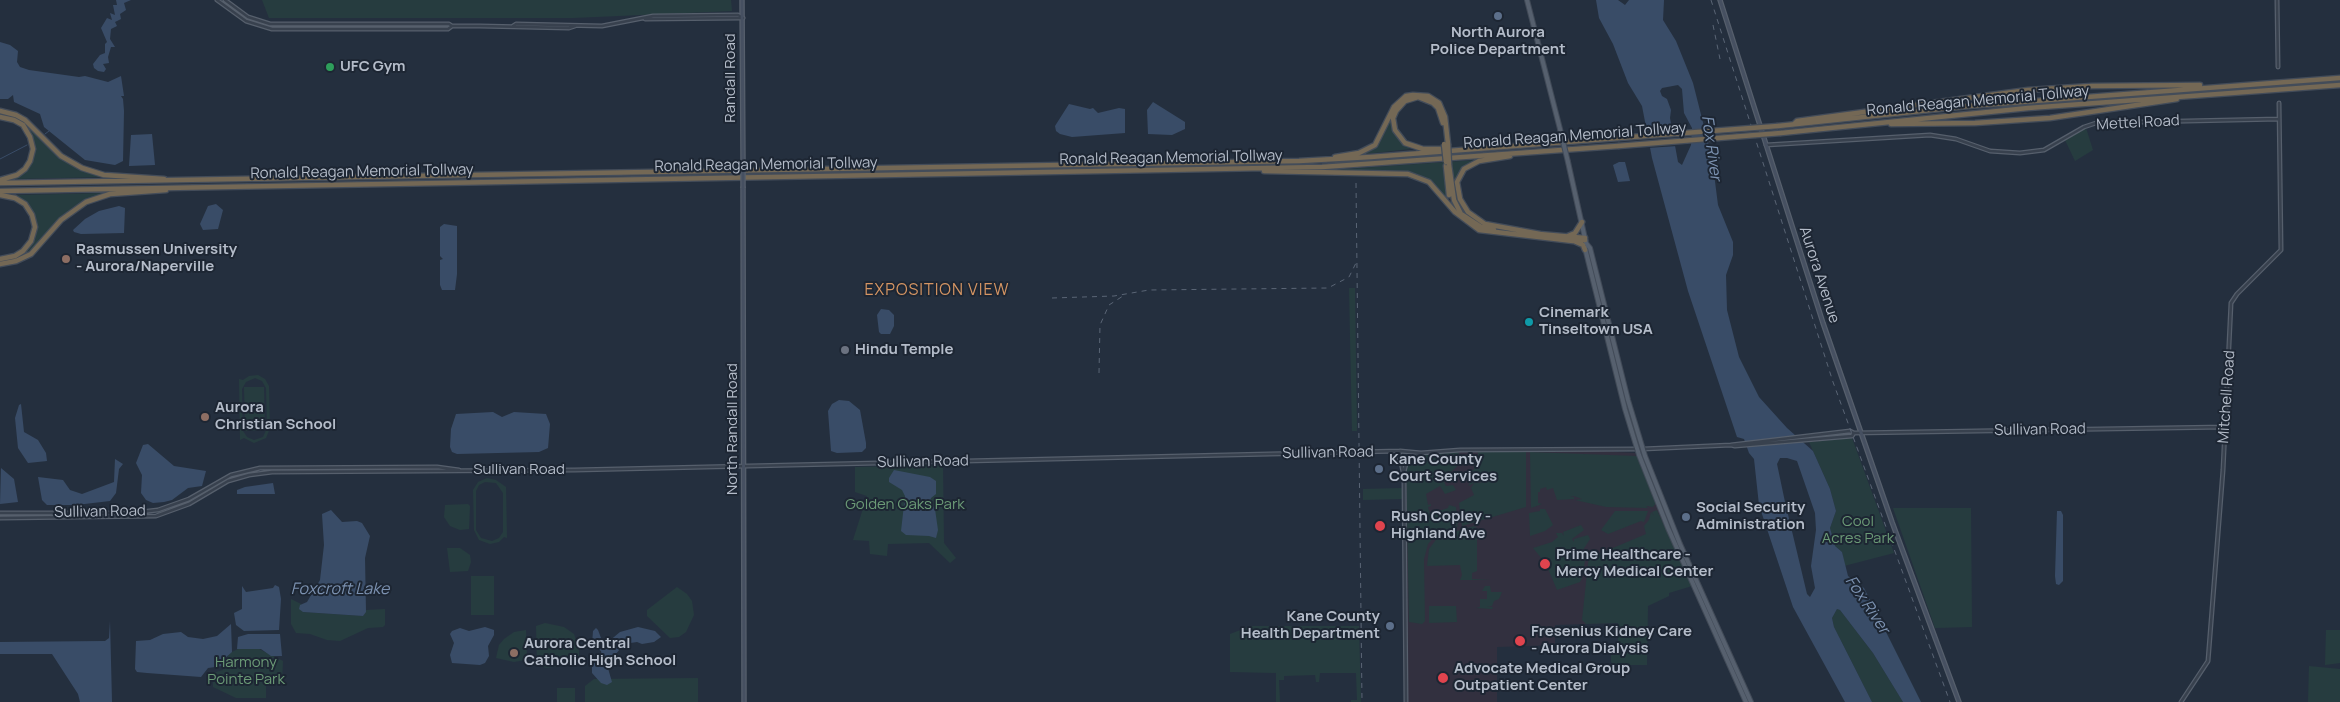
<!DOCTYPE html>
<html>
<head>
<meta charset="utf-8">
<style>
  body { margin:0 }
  canvas { display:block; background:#242f3e }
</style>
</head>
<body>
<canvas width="2340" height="702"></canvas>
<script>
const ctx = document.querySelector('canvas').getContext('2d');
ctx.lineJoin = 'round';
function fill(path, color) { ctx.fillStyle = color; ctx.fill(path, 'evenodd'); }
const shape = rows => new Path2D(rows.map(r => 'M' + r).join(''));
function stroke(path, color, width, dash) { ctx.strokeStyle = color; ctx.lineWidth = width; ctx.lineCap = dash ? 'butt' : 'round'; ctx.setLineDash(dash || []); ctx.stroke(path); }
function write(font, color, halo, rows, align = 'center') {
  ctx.font = font + ' Manrope,sans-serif'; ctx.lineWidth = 4; ctx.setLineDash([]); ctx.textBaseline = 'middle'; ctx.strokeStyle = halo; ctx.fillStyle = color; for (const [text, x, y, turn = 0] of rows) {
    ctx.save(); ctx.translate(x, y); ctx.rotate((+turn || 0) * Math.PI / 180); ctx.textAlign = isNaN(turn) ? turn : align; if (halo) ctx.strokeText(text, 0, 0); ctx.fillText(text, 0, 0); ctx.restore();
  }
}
fill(shape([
  [1581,450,1635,453,1674,546,1626,608,1618,623,1555,625,1555,645,1497,647,1497,702,1408,702,1406,473,1408,461,1418,456,1438,452]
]), '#32303f');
fill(shape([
  [262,0,731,0,732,11,573,18,269,18],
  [1391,116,1395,135,1410,149,1365,154,1380,142],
  [20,120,65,161,84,171,108,177,14,179,20,176,34,151,32,135],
  [2086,128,2093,150,2075,161,2065,140],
  [1476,160,1465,166,1457,176,1455,184,1458,200,1456,200,1452,168,1444,169,1448,200,1433,182,1415,173,1317,171],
  [108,193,87,199,73,207,55,223,34,248,15,259,31,245,35,240,37,227,32,211,17,195],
  [1349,288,1355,288,1357,431,1352,431],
  [258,375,265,379,269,386,270,428,266,438,254,443,244,438,240,440,239,379,243,380,249,376],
  [255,378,262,381,266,388,267,428,263,437,254,440,247,437,243,431,242,389,246,382],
  [244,387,264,387,265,430,245,431],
  [1852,438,1894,553,1844,566,1842,552,1835,546,1830,528,1836,511,1830,489,1809,442],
  [1458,452,1463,461,1443,479,1446,486,1453,485,1456,490,1445,494,1440,486,1426,494,1428,505,1431,504,1431,506,1428,507,1430,514,1448,508,1449,505,1456,507,1458,524,1455,525,1459,526,1437,534,1428,544,1424,559,1425,621,1422,624,1409,622,1406,465,1414,457,1430,453],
  [1478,452,1526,452,1526,507,1462,526,1459,503,1474,495,1471,488,1474,483,1468,486,1470,483,1475,480,1479,483,1482,483,1477,481,1469,470,1474,470,1474,461,1478,459],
  [1530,452,1637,456,1656,503,1653,507,1646,506,1648,508,1606,507,1575,500,1582,499,1574,496,1570,496,1574,497,1574,499,1557,500,1553,488,1547,490,1546,487,1540,489,1540,492,1538,492,1538,503,1542,504,1531,508],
  [943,465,944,543,956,558,950,563,929,543,888,544,887,556,870,554,869,541,853,540,867,496,855,492,855,467],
  [487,478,496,480,506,487,507,538,504,537,499,542,490,544,479,540,474,530,473,490,478,482],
  [485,482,496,483,503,493,503,532,499,538,492,541,481,538,476,530,476,491,479,485],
  [1402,488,1402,499,1363,500,1363,489],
  [468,504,470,506,469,529,460,530,450,526,444,517,445,505],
  [1893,508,1971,508,1972,627,1935,628],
  [1540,509,1545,509,1553,525,1545,531,1530,536,1529,513,1540,511],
  [1657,510,1692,586,1669,593,1669,596,1648,606,1647,665,1614,665,1611,662,1611,652,1618,652,1618,623,1586,624,1582,620,1589,554,1592,553,1594,556,1646,534,1644,526,1649,520,1651,512,1654,516,1652,512],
  [1615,511,1648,511,1644,522,1641,521,1608,534,1601,530],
  [1581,525,1584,530,1572,539,1574,542,1574,539,1588,535,1590,539,1583,550,1583,556,1586,555,1582,578,1580,582,1557,590,1546,564,1551,561,1550,558,1543,560,1533,548,1552,542,1558,537,1556,533,1562,533,1564,536,1563,532],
  [1474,526,1477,528,1477,571,1472,573,1472,579,1490,580,1460,580,1462,575,1460,565,1427,566,1429,549,1438,537],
  [447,548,460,548,470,555,471,562,468,571,450,572],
  [471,576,494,576,494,615,471,615],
  [1485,586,1490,586,1491,592,1502,592,1499,599,1494,601,1492,606,1487,607,1493,607,1492,609,1476,608,1480,607,1480,599,1487,599,1487,591,1482,591],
  [677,587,687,594,692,601,694,615,686,632,679,637,670,638,647,616,647,610],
  [291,599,301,604,303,612,363,616,366,610,385,609,385,625,383,627,368,628,340,641,327,640,310,634,296,633,291,624],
  [1429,606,1456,606,1457,622,1429,623],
  [1837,609,1840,610,1873,653,1903,702,1872,702,1834,627,1832,618],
  [545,623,564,627,574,634,579,649,579,664,546,668,537,665,536,626],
  [1251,626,1359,626,1361,702,1351,702,1351,700,1357,700,1356,673,1320,673,1319,682,1316,682,1315,675,1284,676,1284,680,1279,680,1280,702,1276,702,1276,673,1230,672,1230,634],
  [526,630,527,657,525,660,514,662,496,658,499,645,504,639,514,632],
  [2326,630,2340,630,2340,663,2325,665],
  [238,649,259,649,283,661,282,683,266,683,266,698,236,698,213,687,213,673,223,670,223,663,230,653],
  [2309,666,2340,669,2340,702,2308,702],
  [698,678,698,702,585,702,585,686,594,679],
  [557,688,575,688,575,702,557,702]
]), '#263c3f');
fill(shape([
  [116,0,131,0,124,3,126,10,120,14,121,19,115,22,117,26,111,29,110,39,115,47,111,47,108,57,109,63,103,64,106,69,104,72,98,71,94,68,93,64,100,55,105,53,105,44,107,42,101,28,107,18,112,20,110,13,115,15,113,5,117,5],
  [1596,0,1618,0,1625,5,1629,0,1664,0,1663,20,1676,41,1693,83,1712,158,1718,205,1733,242,1733,255,1726,275,1727,310,1739,357,1759,397,1787,428,1813,451,1830,489,1836,511,1830,528,1835,546,1842,552,1848,576,1864,588,1921,702,1903,702,1873,653,1840,610,1837,609,1832,618,1834,627,1872,702,1845,702,1793,607,1759,505,1754,459,1749,453,1744,439,1737,437,1688,291,1652,158,1642,106,1628,83,1613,44,1599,18],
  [1678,85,1682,89,1684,113,1692,128,1691,145,1682,165,1678,162,1670,118,1671,110,1667,99,1662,96,1660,91,1662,88],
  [1780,458,1787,458,1797,461,1815,513,1816,530,1811,566,1815,588,1810,597,1807,594,1785,502,1777,464],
  [0,42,10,45,18,51,17,62,20,67,29,70,79,77,85,76,108,82,121,76,124,96,121,96,123,99,124,111,123,161,115,165,85,160,44,127,40,114,14,102,13,95,8,99,0,99],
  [1153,102,1185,122,1185,129,1172,135,1148,134,1147,110],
  [1069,104,1090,109,1093,108,1098,113,1119,108,1125,109,1125,133,1072,137,1060,134,1056,131,1055,126],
  [152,134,155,165,129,166,131,135],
  [1619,162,1625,162,1630,181,1618,182,1613,165],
  [216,204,223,210,218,229,203,230,200,224,208,206],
  [119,206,125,208,124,233,81,234,74,232,73,230,85,219,99,211],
  [444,224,457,226,457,274,455,290,442,290,440,285,440,260,443,259,440,256,440,227],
  [881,309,889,310,894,315,894,326,890,334,881,334,879,332,877,315],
  [839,400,849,401,860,410,866,443,866,448,862,452,837,453,831,451,828,411,832,404],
  [21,404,24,432,38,440,46,453,47,461,28,463,18,448,15,418,19,405],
  [493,412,502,417,514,412,546,414,550,424,548,448,539,452,457,454,452,452,450,447,451,429,456,414],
  [148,444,174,466,206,471,202,486,188,488,172,500,164,502,153,503,146,500,141,493,142,475,136,463,143,445],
  [115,459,123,464,119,469,116,493,110,501,76,505,47,505,42,500,38,477,63,480,70,490,82,494,114,482],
  [1,468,14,479,18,502,0,504],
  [894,470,930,477,936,481,936,494,931,498,930,501,935,509,938,530,936,538,929,536,906,535,901,531,905,496,902,490,889,482,889,478],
  [273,483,275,494,237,494,237,490,245,487],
  [331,510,342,522,357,521,362,523,370,536,365,558,366,612,363,616,303,612,299,609,300,605,307,602,320,580,324,545,322,514],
  [2057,511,2061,511,2063,515,2063,581,2059,585,2056,584,2055,576],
  [275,585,279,587,281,599,279,630,244,631,236,625,234,613,242,609,242,586,246,592,273,588],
  [110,621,112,702,80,702,78,694,52,654,0,654,0,642,105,641,109,638],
  [231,624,232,652,224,659,222,666,208,668,201,677,147,673,137,672,135,669,136,641,150,640,163,634,181,632,188,637,203,639,217,636],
  [485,627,494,630,494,635,488,646,489,656,485,663,480,665,452,663,450,655,454,643,450,634,452,631,460,628,469,631],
  [638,627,655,631,661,637,654,642,642,644,637,642,624,644,607,665,612,682,607,685,601,683,592,673,592,667,595,662,600,661,602,656,601,651,592,645,593,631,596,628,598,630,601,638,608,642,620,632],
  [248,634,280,634,282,656,271,656,261,649,237,649,238,637]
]), '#394c67');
fill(shape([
  [1675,128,1678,146,1647,148,1644,131]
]), '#242f3e');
stroke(shape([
  [45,134,49,131],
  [0,159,27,145]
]), '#394c67', 1);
const tertiary = shape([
  [217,0,246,21,272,29,448,29,452,26,480,26,569,28,575,26],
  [225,0,248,17,270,24,449,24,452,26],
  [2277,0,2278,67],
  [645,19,741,18],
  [513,26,516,24,602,26,653,16,738,15,743,18],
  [1766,145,1930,135,1956,139,1990,151,2020,153,2044,150,2084,127,2096,123,2279,119],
  [1731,445,1735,446,1852,436,1854,433],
  [1643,449,1731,445,1850,431,1854,433,2225,427],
  [1407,460,1399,459,1400,451,1421,453,1460,450,1638,449],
  [1401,462,1404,477,1406,702],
  [1404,472,1407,460,1421,453],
  [0,513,132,513,158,510,189,499,231,475,260,468,437,467,459,470],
  [0,518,156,516,189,504,228,481,249,475,272,472,575,470,1400,451],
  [2181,702,2208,661,2223,470,2231,303,2237,294,2281,250,2279,103]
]);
const secondary = shape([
  [742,0,743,160],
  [1720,0,1823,323,1892,522,1959,702],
  [743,188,744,702]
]);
const primary = shape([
  [1527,0,1560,129],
  [1568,162,1586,243,1590,248,1628,400,1645,456,1680,544,1751,702],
  [1585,248,1625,409,1639,455,1668,528,1746,702]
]);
const motorway = shape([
  [0,111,16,115,25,120,61,156,82,168,104,175,164,179],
  [0,117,14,120,23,125,30,137,33,149,30,161,25,169,17,175,0,180],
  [1443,123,1438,108,1433,103,1418,97,1405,101,1396,111,1393,118,1395,130,1405,143,1423,149,1446,149],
  [1794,124,1797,121,2028,90,2092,86,2200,85],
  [1891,124,1975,123,2050,118,2177,99],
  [1778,126,1968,106,2340,78],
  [1781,133,2028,108,2340,85],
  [1510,156,1479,161,1464,169,1457,182,1460,199,1468,212,1485,224,1540,234],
  [1335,157,1359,153,1375,145,1394,107,1406,96,1413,95,1428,96,1439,103,1445,117,1448,144],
  [1449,165,1454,200,1461,214,1481,227,1494,230],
  [1446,166,1449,195],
  [1264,171,1408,174,1429,182,1455,212,1479,230,1573,241,1585,240],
  [0,183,1299,161,1371,157,1618,138],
  [0,191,1322,167,1618,146],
  [0,195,15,198,25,204,32,215,35,227,31,241,23,251,15,256,0,259],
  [1539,234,1585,238],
  [1568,236,1575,233,1582,222],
  [1574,241,1583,245,1585,250],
  [0,264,16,261,31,254,61,220,86,202,110,194,166,190]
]);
stroke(tertiary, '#565f6c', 5);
stroke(secondary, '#565f6c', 5.5);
stroke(primary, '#414a57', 6);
stroke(motorway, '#434c59', 7);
stroke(tertiary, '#38414e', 2.5);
stroke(secondary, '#465061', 3);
stroke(primary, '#56606e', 4);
stroke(motorway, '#746855', 4.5);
stroke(shape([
  [1711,0,1833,382,1950,702],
  [1713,25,1720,59],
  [1356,183,1362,702],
  [1052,298,1114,296,1149,290,1328,288,1349,277,1356,263],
  [1099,373,1100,325,1109,305,1123,296]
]), '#5a6575', 1, [5, 5]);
const secondaryBridge = shape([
  [743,160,743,188]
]);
const primaryBridge = shape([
  [1560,129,1568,162]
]);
const motorwayBridge = shape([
  [1618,138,1778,126],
  [1444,144,1446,162],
  [1448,144,1449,165],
  [1618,146,1781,133]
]);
stroke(secondaryBridge, '#565f6c', 5.5, []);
stroke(primaryBridge, '#414a57', 6, []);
stroke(motorwayBridge, '#434c59', 7, []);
stroke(secondaryBridge, '#465061', 3);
stroke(primaryBridge, '#56606e', 4);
stroke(motorwayBridge, '#746855', 4.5);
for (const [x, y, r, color] of [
  [1498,16,5,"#5c6f8a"],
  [330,67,5,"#2e9e5b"],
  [66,259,5,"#8d6e63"],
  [1529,322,5,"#0f9aa8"],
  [845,350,5,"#6b7280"],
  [205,417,5,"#8d6e63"],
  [1379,469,5,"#5c6f8a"],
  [1686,517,5,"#5c6f8a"],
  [1380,526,6,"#e0444e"],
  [1545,564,6,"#e0444e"],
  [1390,626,5,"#5c6f8a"],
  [1520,641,6,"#e0444e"],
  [514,653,5,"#8d6e63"],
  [1443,678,6,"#e0444e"]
]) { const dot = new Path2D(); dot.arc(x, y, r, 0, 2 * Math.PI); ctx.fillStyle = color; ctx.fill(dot); stroke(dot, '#1d2633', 2); }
write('bold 15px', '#b4bcc9', '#1d2633', [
  ["North Aurora",1498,33,"center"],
  ["Police Department",1498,50,"center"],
  ["UFC Gym",340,67],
  ["Rasmussen University",76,250],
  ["- Aurora/Naperville",76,267],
  ["Cinemark",1539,313],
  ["Tinseltown USA",1539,330],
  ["Hindu Temple",855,350],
  ["Aurora",215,408],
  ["Christian School",215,425],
  ["Kane County",1389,460],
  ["Court Services",1389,477],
  ["Social Security",1696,508],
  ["Administration",1696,525],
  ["Rush Copley -",1391,517],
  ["Highland Ave",1391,534],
  ["Prime Healthcare -",1556,555],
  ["Mercy Medical Center",1556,572],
  ["Kane County",1380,617,"right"],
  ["Health Department",1380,634,"right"],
  ["Fresenius Kidney Care",1531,632],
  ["- Aurora Dialysis",1531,649],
  ["Aurora Central",524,644],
  ["Catholic High School",524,661],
  ["Advocate Medical Group",1454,669],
  ["Outpatient Center",1454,686]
], 'left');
write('15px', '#b4bcc9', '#1d2633', [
  ["Randall Road",731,78,-90],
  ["Ronald Reagan Memorial Tollway",1978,101,-5],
  ["Mettel Road",2138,123,-3],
  ["Ronald Reagan Memorial Tollway",1575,136,-4],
  ["Ronald Reagan Memorial Tollway",1171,158,-1],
  ["Ronald Reagan Memorial Tollway",766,165,-1],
  ["Ronald Reagan Memorial Tollway",362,172,-1],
  ["Aurora Avenue",1819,275,72],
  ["Mitchell Road",2227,397,-86],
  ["North Randall Road",733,429,-90],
  ["Sullivan Road",2040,430,-1],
  ["Sullivan Road",1328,453,-1],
  ["Sullivan Road",923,462,-1],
  ["Sullivan Road",519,470],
  ["Sullivan Road",100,512,-1]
]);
write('15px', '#6b9a76', '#1d2633', [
  ["Golden Oaks Park",905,505],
  ["Cool",1858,522],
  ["Acres Park",1858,539],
  ["Harmony",246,663],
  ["Pointe Park",246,680]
]);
write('italic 16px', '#7c92b1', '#1d2633', [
  ["Fox River",1711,148,82],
  ["Foxcroft Lake",340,590],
  ["Fox River",1867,605,56]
]);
ctx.letterSpacing = '1px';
write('16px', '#d59563', '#1d2633', [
  ["EXPOSITION VIEW",937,291]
]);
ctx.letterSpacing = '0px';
</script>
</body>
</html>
